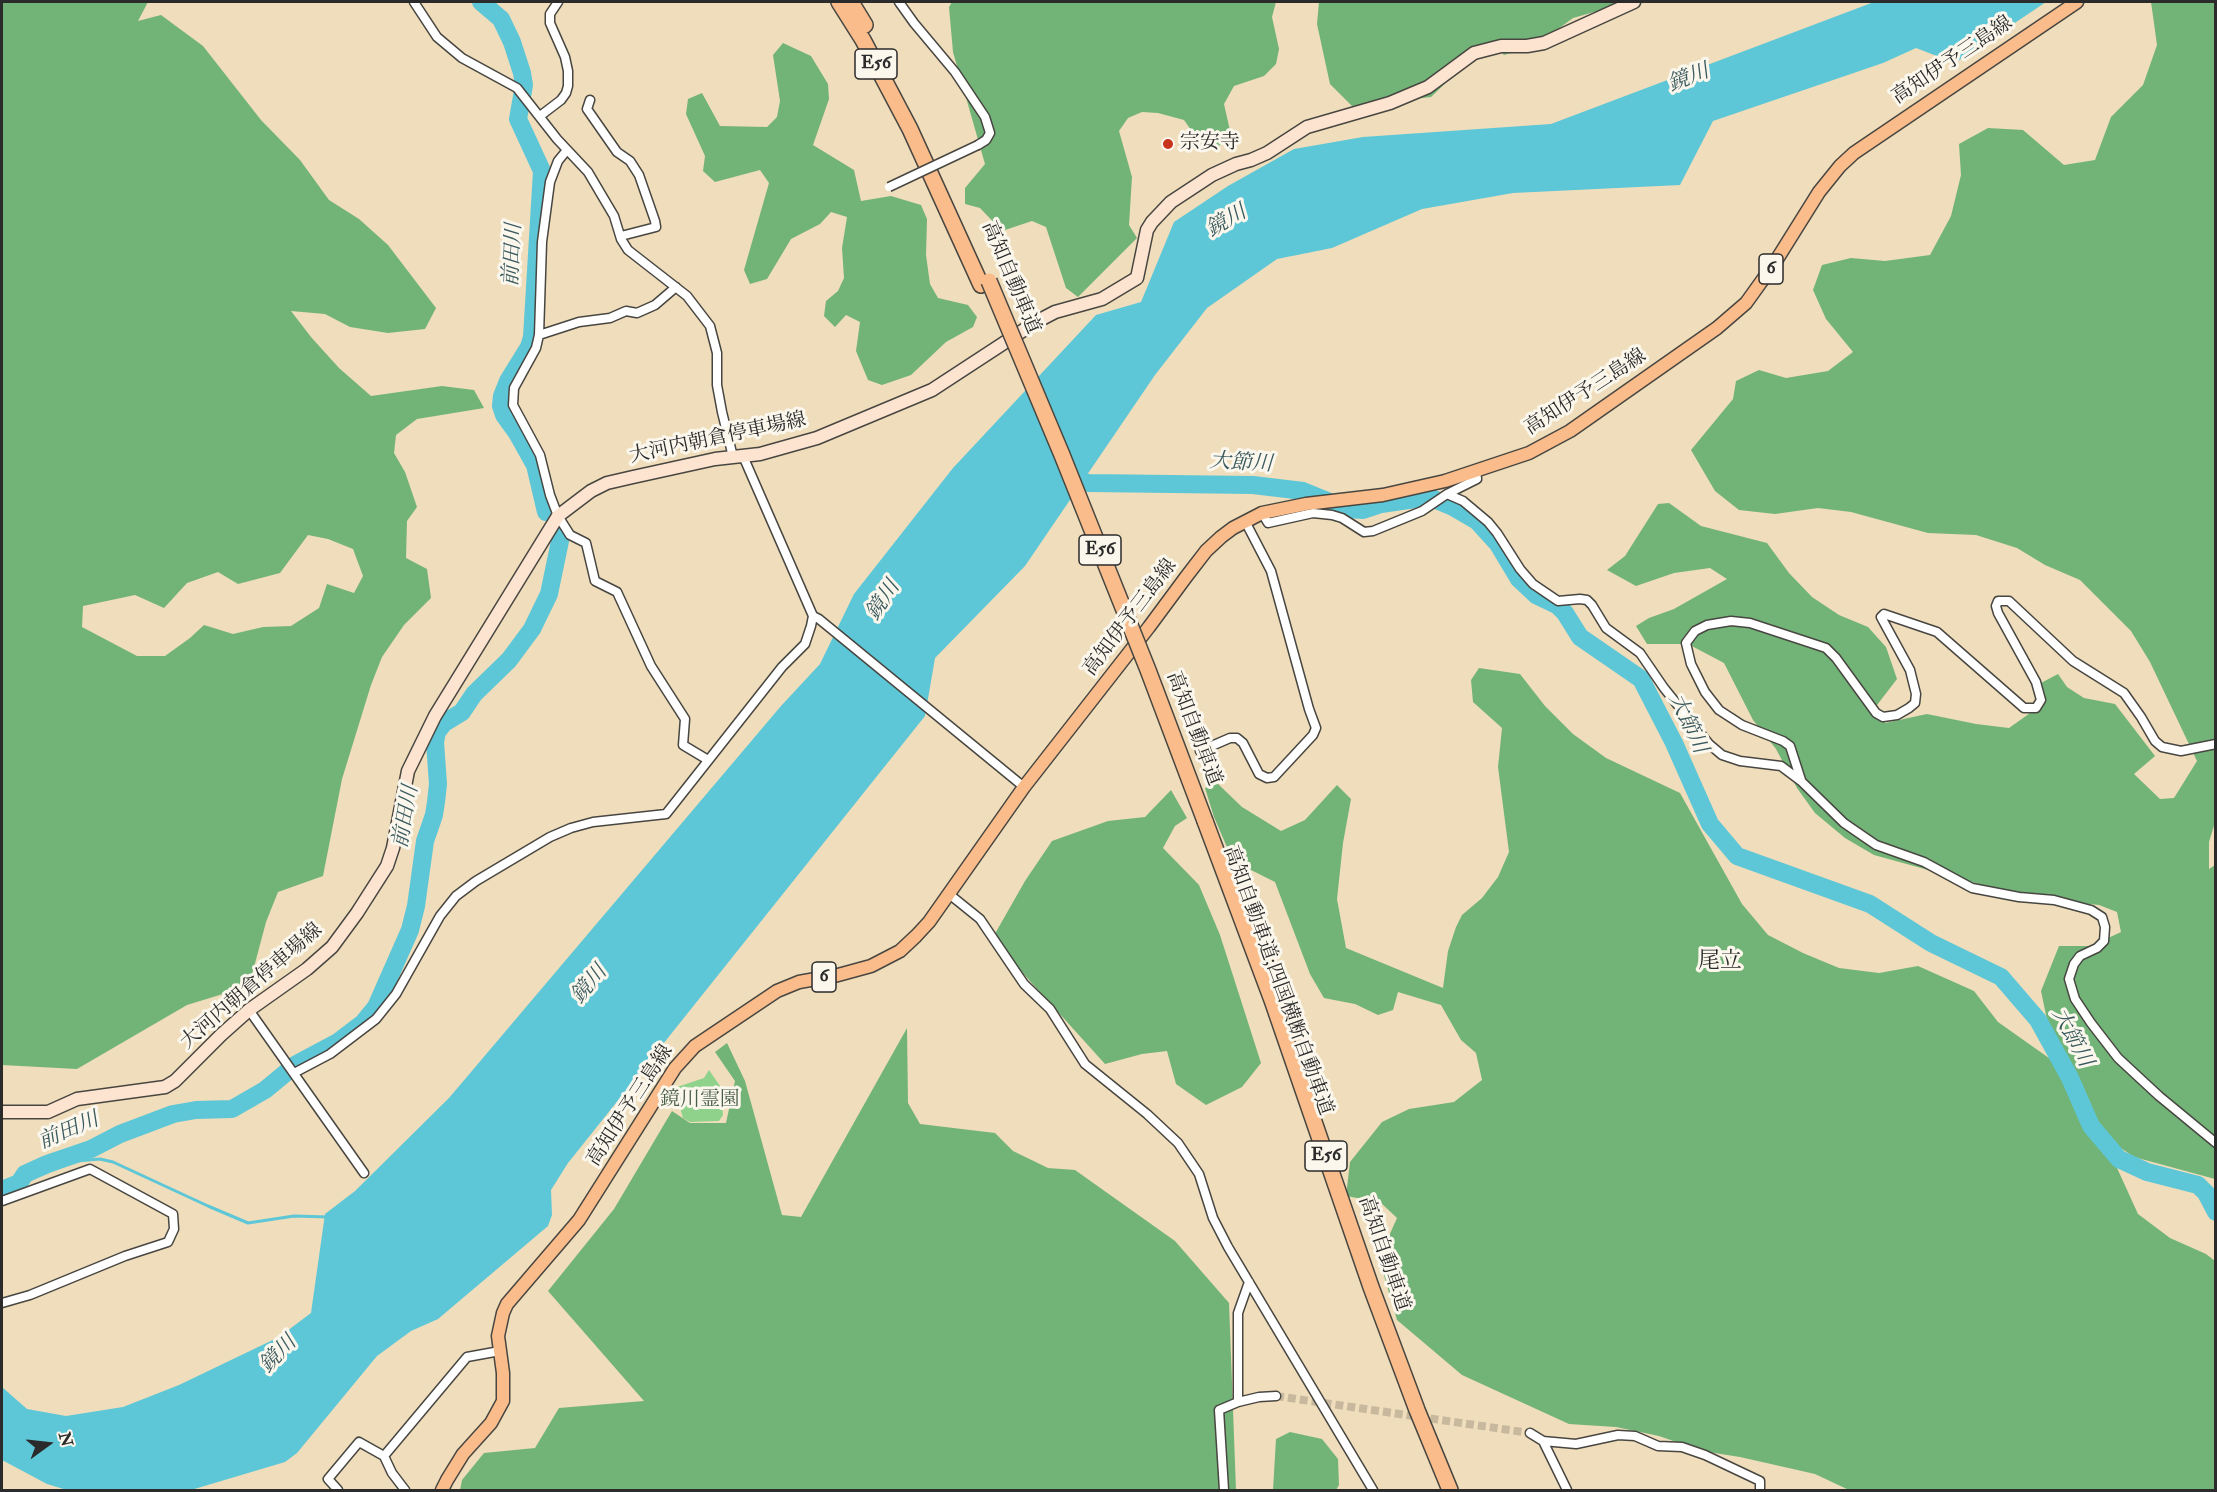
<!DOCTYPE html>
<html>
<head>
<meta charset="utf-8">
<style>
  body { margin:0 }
  #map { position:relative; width:2217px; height:1492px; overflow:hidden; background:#efddbb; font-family:"IM FELL Double Pica",serif }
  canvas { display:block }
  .frame { position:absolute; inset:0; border:3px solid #2b2b2b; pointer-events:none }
  .north { position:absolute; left:18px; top:1414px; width:60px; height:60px; -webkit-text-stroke:4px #fbf7ec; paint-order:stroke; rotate:75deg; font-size:16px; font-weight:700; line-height:24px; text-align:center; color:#2b2b2b }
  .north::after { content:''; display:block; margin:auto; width:21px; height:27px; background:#2b2b2b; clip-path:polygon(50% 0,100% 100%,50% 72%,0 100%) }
</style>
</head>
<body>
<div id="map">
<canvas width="2217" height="1492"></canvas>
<div class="frame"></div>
<div class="north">N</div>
</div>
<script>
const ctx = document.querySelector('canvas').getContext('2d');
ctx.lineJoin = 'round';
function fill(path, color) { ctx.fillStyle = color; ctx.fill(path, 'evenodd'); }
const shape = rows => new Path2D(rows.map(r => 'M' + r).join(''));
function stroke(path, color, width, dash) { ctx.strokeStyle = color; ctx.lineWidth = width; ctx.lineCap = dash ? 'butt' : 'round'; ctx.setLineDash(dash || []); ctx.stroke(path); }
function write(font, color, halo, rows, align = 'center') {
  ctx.font = font + ' "IM FELL Double Pica","Noto Serif JP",serif'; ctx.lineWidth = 6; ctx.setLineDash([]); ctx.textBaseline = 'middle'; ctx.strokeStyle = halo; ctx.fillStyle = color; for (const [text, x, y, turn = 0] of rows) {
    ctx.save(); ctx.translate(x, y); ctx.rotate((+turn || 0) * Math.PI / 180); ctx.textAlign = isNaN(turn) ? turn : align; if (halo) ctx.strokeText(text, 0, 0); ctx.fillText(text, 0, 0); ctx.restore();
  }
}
fill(shape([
  [709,1070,720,1086,723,1115,719,1121,690,1122,683,1118,674,1088,704,1078]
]), '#8ed28b');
fill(shape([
  [2,2,148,2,138,21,161,15,203,46,261,120,300,160,329,200,359,219,388,245,436,308,425,329,388,333,350,327,325,314,291,311,311,337,339,368,371,396,442,386,474,390,484,408,417,419,396,435,394,453,405,472,417,507,407,521,406,558,427,569,431,598,404,625,382,657,371,685,342,779,323,876,278,892,266,922,249,986,187,1005,77,1069,2,1065],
  [308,535,328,539,353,549,363,576,354,593,327,584,319,608,291,626,263,627,233,634,204,625,190,638,165,656,137,656,82,627,83,606,135,595,164,608,187,583,218,572,238,584,280,573],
  [952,2,1276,2,1272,17,1279,49,1276,64,1264,76,1234,86,1224,104,1231,135,1219,146,1205,150,1184,120,1158,113,1142,112,1128,118,1119,131,1132,177,1129,225,1137,238,1078,297,1066,288,1046,227,1032,221,1002,231,980,208,965,204,965,188,985,164,953,52,949,7],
  [1319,2,1629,2,1573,18,1535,46,1504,55,1493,45,1479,51,1431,97,1352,106,1330,84,1317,24],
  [2151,2,2215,2,2216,819,2209,842,2209,869,2215,865,2215,1179,2134,1157,2102,1135,2138,1214,2170,1238,2206,1254,2215,1261,2215,1490,1849,1490,1815,1474,1740,1457,1702,1451,1659,1436,1616,1427,1569,1424,1462,1375,1397,1320,1383,1272,1385,1245,1397,1218,1380,1202,1346,1196,1350,1162,1382,1122,1409,1109,1454,1102,1482,1080,1476,1053,1461,1040,1441,1005,1398,992,1393,1010,1378,1015,1355,1004,1324,998,1310,974,1275,882,1233,861,1214,817,1205,788,1216,782,1242,807,1281,831,1305,820,1337,785,1351,799,1343,843,1337,899,1346,948,1443,988,1448,951,1456,927,1462,915,1482,898,1498,877,1509,852,1498,767,1502,728,1473,702,1471,680,1479,668,1520,674,1545,706,1573,734,1606,758,1680,793,1742,904,1768,935,1803,953,1839,968,1879,973,1918,966,1974,991,1998,1022,2056,1063,2041,991,2059,946,2091,946,2121,932,2117,912,2099,905,2009,896,1979,884,1874,855,1845,838,1815,813,1797,788,1776,749,1753,720,1724,663,1688,644,1647,644,1636,626,1649,618,1674,609,1727,579,1710,568,1674,573,1636,586,1607,570,1625,556,1658,504,1669,503,1701,526,1767,543,1789,573,1812,597,1839,615,1868,627,1886,647,1897,679,1877,705,1885,723,1927,714,1976,724,2009,728,2033,711,2041,683,2058,674,2067,687,2084,698,2115,704,2155,756,2134,774,2160,799,2174,798,2197,761,2150,662,2131,631,2080,580,2045,565,2017,548,1976,535,1928,533,1851,512,1818,508,1775,514,1739,510,1715,491,1691,450,1733,399,1736,381,1759,370,1786,378,1828,371,1853,352,1826,319,1813,290,1822,265,1851,258,1885,261,1930,255,1951,216,1961,175,1959,144,1988,128,2023,130,2064,165,2095,160,2111,117,2143,85,2157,45],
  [783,43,811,56,828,84,829,99,813,145,854,170,861,201,891,196,921,205,927,219,926,255,930,284,938,298,968,305,977,317,973,327,946,342,911,375,882,385,868,380,856,351,860,322,846,315,835,327,824,316,826,301,838,291,844,278,842,248,847,217,831,212,820,224,791,239,767,279,750,284,744,270,769,183,760,170,715,182,703,171,705,156,686,114,688,99,702,93,720,126,767,127,777,117,780,101,773,55],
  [1171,790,1187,818,1175,826,1163,848,1199,885,1220,935,1261,1063,1242,1087,1206,1105,1176,1084,1167,1051,1142,1054,1105,1064,992,939,1025,881,1052,841,1108,821,1145,817],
  [907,1028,908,1103,920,1124,995,1133,1013,1151,1048,1168,1075,1170,1175,1241,1229,1303,1236,1490,460,1490,462,1480,484,1453,535,1448,559,1408,644,1401,548,1291,614,1209,672,1111,690,1123,726,1123,735,1081,715,1052,727,1043,745,1081,782,1215,801,1217],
  [1290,1432,1322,1439,1338,1459,1339,1485,1336,1490,1273,1490,1276,1439]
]), '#72b477');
fill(shape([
  [1874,2,2046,2,1955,63,1916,48,1883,63,1713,121,1680,185,1513,193,1422,209,1332,248,1277,259,1207,308,1155,375,1025,566,935,658,925,716,568,1163,551,1190,552,1215,548,1226,438,1319,411,1331,377,1356,297,1453,285,1462,191,1490,67,1490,47,1484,2,1460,2,1387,27,1409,66,1416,123,1407,179,1385,279,1337,311,1313,325,1214,355,1191,449,1098,781,706,820,664,854,594,953,468,1096,315,1141,302,1174,222,1228,186,1294,149,1363,137,1551,124]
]), '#5dc7d7');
stroke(shape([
  [19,1183,76,1161,100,1159,113,1162,208,1206,248,1223,294,1216,329,1217]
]), '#5dc7d7', 3);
stroke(shape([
  [481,2,501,19,512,42,522,73,524,85,518,119,542,171,532,337,529,347,508,381,502,396,501,406,504,415,517,433,535,465,546,512],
  [1058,479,1089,483,1253,485,1303,491,1347,509,1363,510,1381,504,1429,497,1453,507,1477,521,1498,544,1519,579,1536,595,1557,605,1565,613,1580,637,1641,679,1674,743,1710,824,1737,856,1870,904,1931,943,2001,977,2038,1020,2070,1078,2091,1126,2119,1159,2147,1172,2198,1185,2206,1193,2216,1212],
  [295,1065,338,1042,363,1023,376,1007,410,930,416,906,425,841,434,815,436,802,438,784,435,742,437,732,444,723,462,712,474,694,509,660,532,629,549,594,560,541,558,533],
  [2,1190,19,1183,25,1174,47,1164,91,1149,120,1134,173,1114,196,1110,232,1109,265,1090,288,1071]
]), '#5dc7d7', 18);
stroke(shape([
  [1276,1396,1530,1433]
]), '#c8b99e', 8, [8, 4]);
const street = shape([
  [414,2,437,37,462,58,517,88,557,139,588,172,614,216,621,239,628,250,687,296,710,326,717,353,717,385,722,412,733,457],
  [899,2,914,23,955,72,985,117,990,133,986,140,978,145],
  [590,100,587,109,617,152,630,161,639,175,655,221,656,227,621,236],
  [540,116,561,100,566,93,568,86,568,71,565,57,550,23,550,14,558,2],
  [567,150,558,161,550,182,542,242,539,335,536,348,514,388,513,405,540,455,550,495,558,516,570,535,586,543,595,581,617,592,651,666,685,719,683,745,708,760],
  [539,335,579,322,610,318,626,311,637,313,655,305,676,287],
  [1476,471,1477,479,1447,494,1463,501,1488,522,1497,533,1520,569,1533,584,1558,601,1580,599,1587,600,1592,605,1606,628,1640,653,1664,688,1709,744,1722,755,1740,761,1781,766,1801,781,1844,823,1876,845,1924,862,1972,888,2019,897,2054,900,2091,910,2102,917,2105,927,2104,941,2097,948,2080,956,2074,964,2069,979,2075,999,2091,1023,2118,1058,2159,1096,2216,1143],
  [1262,513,1268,523,1313,513,1332,515,1342,518,1364,532,1373,531,1422,511,1447,494],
  [813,616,819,619,1024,787],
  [1200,751,1230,738,1237,738,1243,743,1259,774,1267,778,1274,777,1313,735,1316,728,1309,709,1271,571,1245,521],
  [1801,780,1790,746,1783,741,1742,725,1719,710,1705,692,1691,664,1686,643,1695,631,1707,625,1731,621,1750,623,1826,648,1836,658,1876,713,1883,717,1897,715,1909,708,1915,703,1916,694,1910,670,1881,617,1884,614,1937,632,2024,708,2036,708,2041,700,2036,682,1998,613,1996,606,1998,601,2009,601,2073,661,2124,693,2141,717,2155,741,2162,747,2181,751,2216,744],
  [949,894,980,919,1024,984,1050,1009,1085,1064,1147,1114,1178,1143,1199,1174,1213,1218,1228,1247,1373,1490],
  [249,1010,364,1173],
  [294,1073,330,1054,376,1019,396,994,440,916,456,896,476,881,550,837,571,828,593,822,666,814,782,667,805,644,811,626,813,616,743,456],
  [2,1201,90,1169,173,1214,174,1229,168,1242,125,1256,30,1295,2,1303],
  [1238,1402,1238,1313,1249,1282],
  [1530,1433,1543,1441,1576,1444,1618,1435,1635,1436,1658,1446,1682,1447,1705,1455,1760,1481,1760,1490],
  [1543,1441,1567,1490],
  [338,1490,328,1479,359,1442,384,1456],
  [405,1490,392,1473,384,1456,467,1357,500,1351],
  [1224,1490,1219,1410,1238,1402,1259,1397,1276,1396]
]);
const secondary = shape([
  [2,1112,48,1112,77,1099,165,1087,175,1081,221,1035,249,1010,307,969,332,947,357,913,387,866,393,848,408,771,435,716,558,516,591,491,607,483,633,477,715,459,760,454,817,438,932,390,1036,322,1055,312,1102,299,1137,278,1147,230,1152,222,1171,202,1212,175,1236,164,1251,160,1267,153,1307,127,1390,103,1428,87,1474,53,1501,46,1527,46,1544,43,1634,2]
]);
const primary = shape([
  [442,1490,447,1480,463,1454,491,1423,503,1401,503,1373,498,1336,503,1313,507,1304,579,1220,675,1068,695,1046,777,991,799,982,838,975,871,966,900,951,916,936,929,922,1024,787,1149,627,1186,577,1206,551,1221,537,1233,528,1262,513,1306,504,1383,495,1445,481,1529,453,1570,431,1717,328,1746,303,1774,264,1819,192,1840,166,1854,153,2077,2]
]);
const highway = shape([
  [839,2,863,40,910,129,981,285],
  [851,2,865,25],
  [1205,821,1272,1000,1371,1287,1417,1410,1450,1490]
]);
stroke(street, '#484641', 11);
stroke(secondary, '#484641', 15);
stroke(primary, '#484641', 15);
stroke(highway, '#484641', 18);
stroke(street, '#fff', 8);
stroke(secondary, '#fde4d0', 12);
stroke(primary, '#f9bc8a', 12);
stroke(highway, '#f9bc8a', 15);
const streetBridge = shape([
  [889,187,978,145]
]);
const highwayBridge = shape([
  [989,281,1062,455,1148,670,1205,821]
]);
stroke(streetBridge, '#484641', 11, []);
stroke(highwayBridge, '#484641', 18, []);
stroke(streetBridge, '#fff', 8);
stroke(highwayBridge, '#f9bc8a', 15);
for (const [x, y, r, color] of [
  [1168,144,6,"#c8321e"]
]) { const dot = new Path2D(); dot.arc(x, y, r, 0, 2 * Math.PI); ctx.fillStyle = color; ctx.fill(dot); stroke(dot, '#fbf7ec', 2); }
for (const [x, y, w] of [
  [876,64,42],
  [1771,269,24],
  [1100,550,42],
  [824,977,24],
  [1326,1156,42]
]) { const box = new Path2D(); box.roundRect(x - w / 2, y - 15, w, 30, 4.5); ctx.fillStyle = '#fbf7ec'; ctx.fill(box); stroke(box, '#2b2b2b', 1.5); }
write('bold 18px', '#2b2b2b', null, [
  ["E56",876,64],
  ["6",1771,269],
  ["E56",1100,550],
  ["6",824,977],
  ["E56",1326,1156]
]);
write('20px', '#2b2b2b', '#fbf7ec', [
  ["高知伊予三島線",1953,61,-34],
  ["高知自動車道",1010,278,67],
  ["高知伊予三島線",1586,393,-33],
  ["大河内朝倉停車場線",718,439,-12],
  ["高知伊予三島線",1131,618,-53],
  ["高知自動車道",1193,729,69],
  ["高知自動車道;四国横断自動車道",1277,981,70],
  ["大河内朝倉停車場線",252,987,-41],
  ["高知伊予三島線",631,1106,-57],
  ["高知自動車道",1383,1254,71]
]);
write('20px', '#2b2b2b', '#fbf7ec', [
  ["宗安寺",1180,144]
], 'left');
write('20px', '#495d48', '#fbf7ec', [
  ["鏡川霊園",700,1101]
]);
write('italic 21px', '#3a5a5f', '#fbf7ec', [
  ["鏡川",1689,79,-21],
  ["鏡川",1227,222,-30],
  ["前田川",514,255,-87],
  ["大節川",1241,464,3],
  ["鏡川",884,601,-56],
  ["大節川",1687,724,65],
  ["前田川",407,817,-80],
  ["鏡川",590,985,-50],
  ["大節川",2071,1038,62],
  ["前田川",69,1132,-23],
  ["鏡川",279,1355,-46]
]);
write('22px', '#2b2b2b', '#fbf7ec', [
  ["尾立",1720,962]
]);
</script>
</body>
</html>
